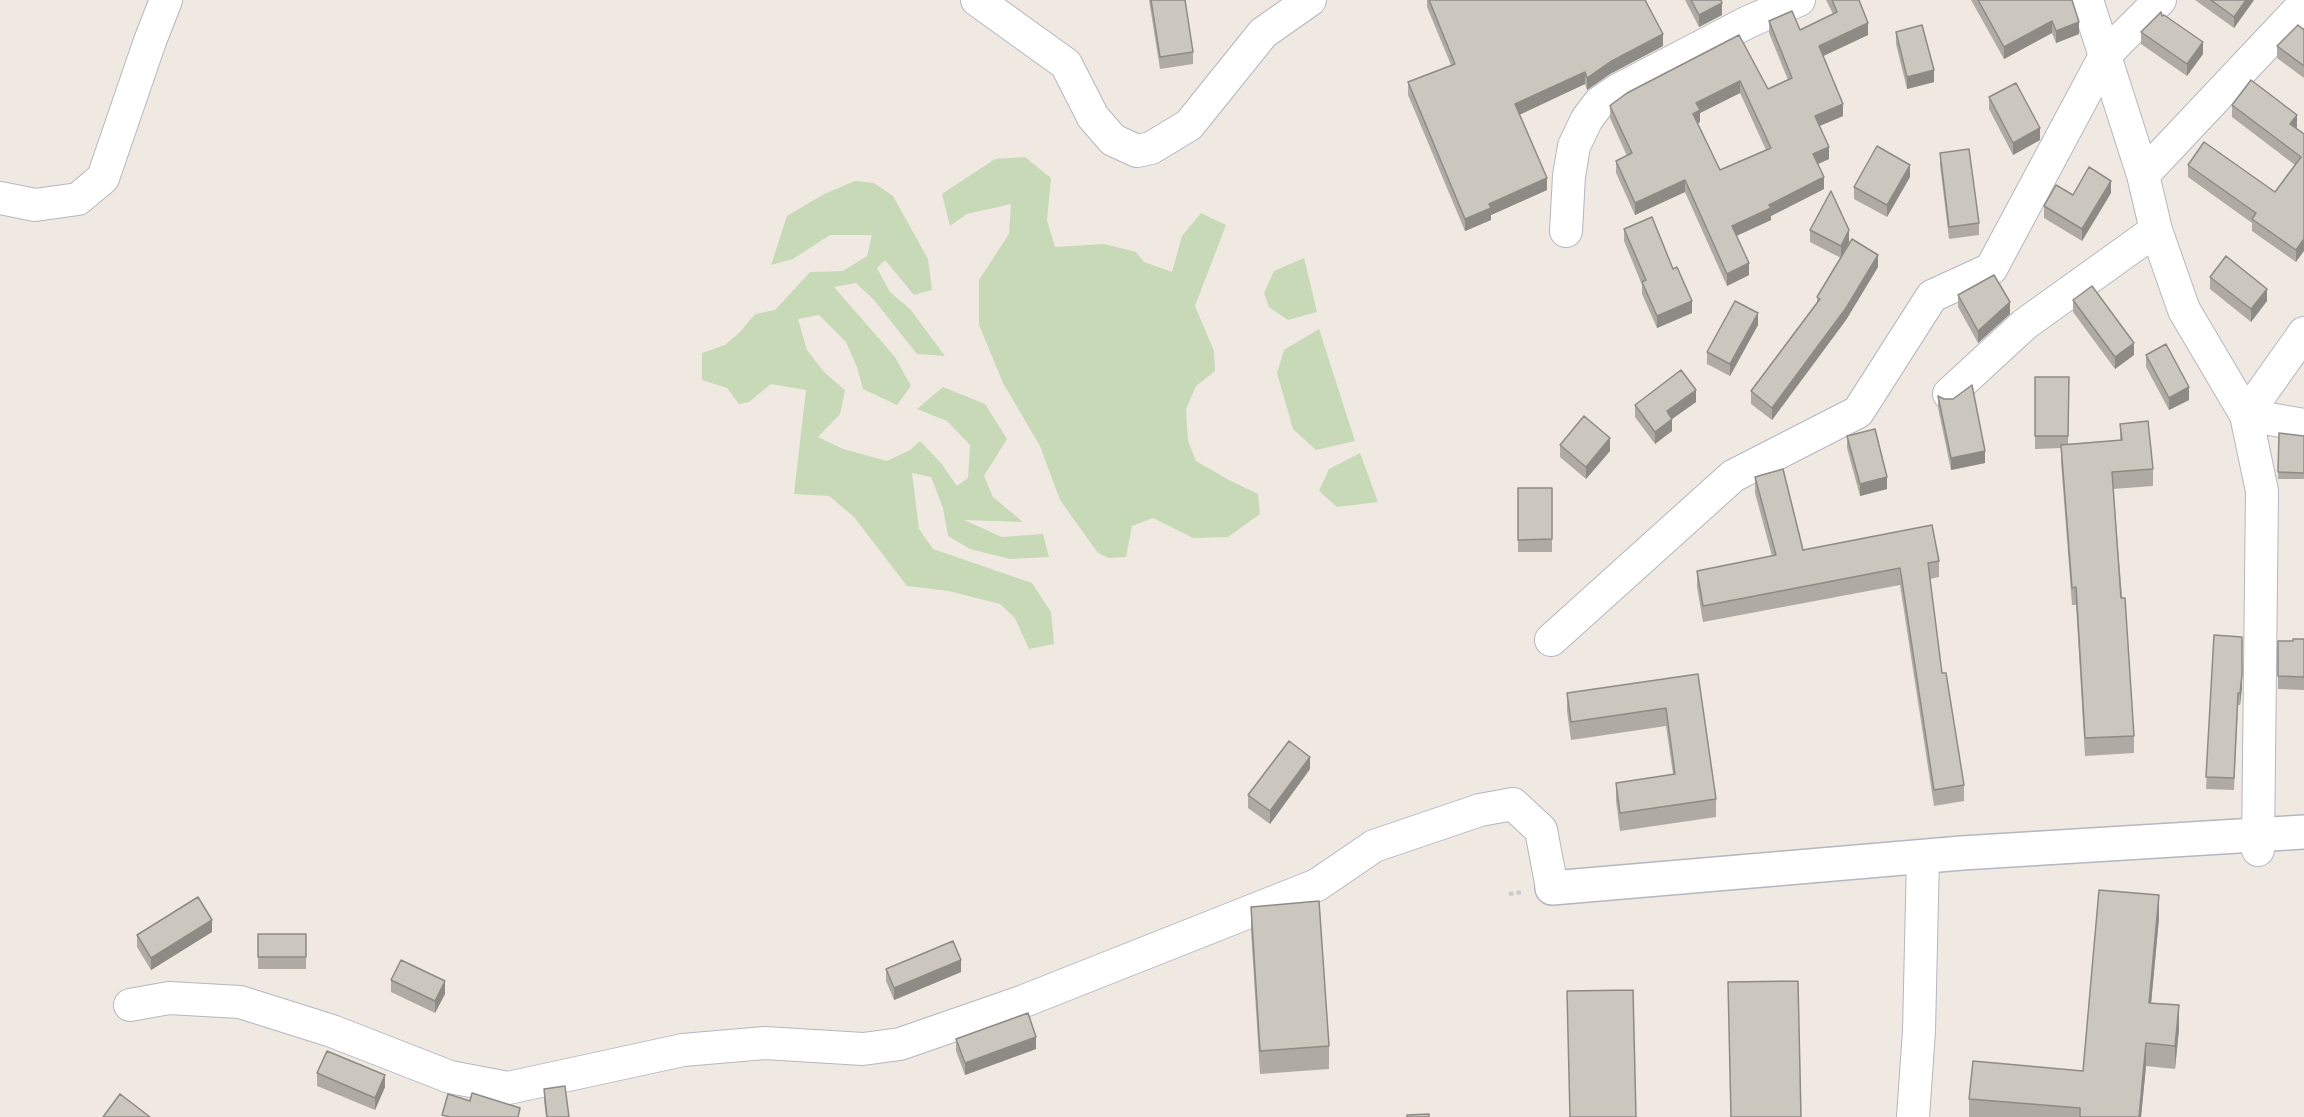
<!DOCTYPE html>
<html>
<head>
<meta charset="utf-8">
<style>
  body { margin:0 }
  canvas { display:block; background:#efe9e1 }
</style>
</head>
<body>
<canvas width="2304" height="1117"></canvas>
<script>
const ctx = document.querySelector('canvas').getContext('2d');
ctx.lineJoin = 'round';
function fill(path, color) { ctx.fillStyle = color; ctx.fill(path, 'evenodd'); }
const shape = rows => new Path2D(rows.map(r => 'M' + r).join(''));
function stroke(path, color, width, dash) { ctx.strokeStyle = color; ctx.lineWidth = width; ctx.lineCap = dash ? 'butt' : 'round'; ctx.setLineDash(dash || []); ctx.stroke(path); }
fill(shape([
  [1025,157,1051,178,1047,220,1055,247,1104,244,1136,252,1144,262,1172,272,1182,236,1201,213,1226,225,1195,306,1214,351,1215,371,1196,386,1186,409,1188,441,1196,461,1227,479,1258,494,1260,514,1228,537,1193,538,1153,518,1132,526,1126,557,1109,558,1098,553,1060,500,1040,446,1003,383,979,325,979,280,1009,234,1011,204,967,214,950,226,942,194,995,159],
  [855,181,874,183,893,196,928,259,932,290,914,295,885,260,877,268,890,292,910,309,945,356,917,354,874,300,856,283,834,287,895,357,911,386,897,405,863,389,857,367,846,342,819,315,798,319,807,350,824,372,845,390,840,414,818,437,843,449,887,461,910,450,920,441,941,463,957,486,968,478,970,445,947,421,917,409,943,387,985,404,1007,439,984,476,993,497,1023,522,964,520,1002,537,1043,534,1049,557,1010,559,970,549,948,536,943,508,931,477,912,473,919,529,933,549,1032,583,1051,612,1054,644,1029,649,1015,618,1000,604,949,591,907,586,854,517,829,496,794,494,806,390,771,384,749,402,739,404,727,388,702,380,702,353,725,345,740,332,755,314,775,310,810,272,843,271,867,256,872,235,830,235,793,259,771,265,787,216,824,194],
  [1304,258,1317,312,1288,320,1269,307,1264,293,1274,271],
  [1319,329,1355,441,1316,450,1293,429,1277,373,1284,350],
  [1360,453,1378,502,1337,507,1319,491,1329,469]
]), '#c8d9b8');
const minor = shape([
  [977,0,1066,64,1093,117,1113,140,1137,151,1151,148,1189,125,1263,33,1310,0],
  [2087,0,2143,175,2156,230,2184,310,2246,415,2262,491,2258,850],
  [2143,175,2304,4],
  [0,198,35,205,78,199,103,178,150,41,166,0],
  [1566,231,1569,176,1574,146,1587,119,1599,103,1618,90,1748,22,1799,0],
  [2304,333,2246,415,2304,425],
  [1949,394,2025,324,2156,230],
  [1551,640,1733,476,1858,412,1932,296,1991,269,2106,54,2160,0],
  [130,1005,169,998,240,1002,332,1031,450,1077,508,1088,683,1050,765,1043,863,1049,900,1044,1024,1001,1317,885,1374,846,1480,810,1513,804,1541,830,1552,888],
  [1913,1117,1919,1031,1923,856]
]);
const secondary = shape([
  [1552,888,1962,853,2304,832]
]);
stroke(minor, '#b4b7c1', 34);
stroke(secondary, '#b4b7c1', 36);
stroke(shape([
  [1509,894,1523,892]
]), '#c9c9c9', 4, [4.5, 3]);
stroke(minor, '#fff', 32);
stroke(secondary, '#fff', 33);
fill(shape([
  [1149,0,1185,0,1193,52,1193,64,1160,69],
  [1427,0,1645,0,1663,46,1610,74,1587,90,1585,84,1519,114,1547,190,1491,215,1491,220,1465,231,1408,95,1408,82,1451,65,1427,7],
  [1685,0,1721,0,1722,15,1699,27],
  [1826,0,1859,0,1868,35,1823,56,1843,116,1819,126,1829,159,1818,164,1824,189,1771,216,1771,220,1736,236,1749,275,1727,286,1685,192,1635,215,1616,173,1616,161,1627,156,1610,118,1610,106,1739,35,1768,89,1788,80,1769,33,1769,21,1800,30,1833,14],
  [1740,93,1766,150,1720,170,1698,123,1700,122,1700,113],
  [1971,0,2072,0,2079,34,2056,43,2052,33,2004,59],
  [2195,0,2254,0,2234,28],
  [2162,16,2203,54,2187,76,2141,44,2141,32],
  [2304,30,2304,78,2277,58,2277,46],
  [1896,32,1934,82,1907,89,1896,44],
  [1989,97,2040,140,2013,155,1989,109],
  [2232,105,2297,127,2296,128,2304,134,2296,262,2252,231,2252,223,2188,177,2188,165,2275,192,2295,165,2232,117],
  [1940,153,1979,223,1979,235,1949,239,1940,165],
  [1910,177,1887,217,1854,199,1854,187],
  [2111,193,2082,241,2044,218,2044,206,2073,195],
  [1624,229,1692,313,1657,328,1642,294,1642,285,1624,241],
  [1810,230,1849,242,1841,258,1810,242],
  [1878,267,1846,320,1772,420,1751,404,1751,391,1817,302,1817,297],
  [2210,277,2267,301,2251,322,2210,289],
  [1958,295,2010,314,1978,343,1958,307],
  [2073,300,2134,355,2115,369,2073,312],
  [1758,325,1730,376,1707,364,1707,352],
  [2146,355,2189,400,2169,410,2146,367],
  [2035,377,2069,377,2068,444,2120,440,2120,424,2153,469,2153,486,2113,489,2134,736,2134,753,2085,756,2076,605,2072,605,2061,462,2061,448,2035,449],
  [1938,396,1985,463,1951,470,1938,408],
  [1696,402,1672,419,1672,431,1655,444,1635,417,1635,405],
  [2279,433,2304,436,2304,479,2278,479],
  [1847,436,1887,489,1860,496,1847,448],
  [1560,445,1610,451,1586,479,1560,457],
  [1755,477,1803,550,1939,561,1939,577,1930,579,1942,673,1964,785,1964,801,1934,806,1900,585,1703,622,1697,587,1697,571,1772,556,1755,493],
  [1518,488,1552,488,1552,552,1518,552],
  [2214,635,2242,687,2240,705,2238,705,2234,790,2206,789],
  [2304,639,2304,690,2278,689,2278,641,2293,641],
  [1698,674,1716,799,1716,817,1620,831,1616,801,1616,783,1673,774,1666,726,1571,740,1567,711,1567,693],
  [1310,769,1270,824,1248,808,1248,795],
  [1251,907,1329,1046,1329,1069,1260,1074,1251,931],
  [2159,918,2151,1003,2179,1029,2175,1069,2146,1066,2141,1117,1969,1117,1969,1099,2083,1071],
  [212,932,151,970,137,947,137,935],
  [258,934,306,934,306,969,258,969],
  [886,969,961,972,894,1000,886,981],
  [391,980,445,994,435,1013,391,992],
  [956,1039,1036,1049,965,1075,956,1051],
  [317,1073,385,1087,375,1110,317,1086],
  [544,1089,569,1117,546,1117,544,1101]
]), '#afaba4');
fill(shape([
  [2246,0,2254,0,2234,28,2234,17],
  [1722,3,1722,15,1699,27,1699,15],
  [2052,21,2052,33,2004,59,2004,47],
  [2079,22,2079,34,2056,43,2056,31],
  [1868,23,1868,35,1819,58,1819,46],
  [1663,34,1663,46,1610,74,1587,90,1587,78,1610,62],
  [2203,42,2203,54,2187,76,2187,64],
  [1934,70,1934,82,1907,89,1907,77],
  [1585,72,1585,84,1515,117,1515,104],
  [1740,81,1740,93,1700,113,1700,122,1693,126,1693,114,1696,103],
  [1843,104,1843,116,1815,128,1815,116],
  [2297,115,2297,127,2290,136,2290,124],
  [2040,128,2040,140,2013,155,2013,143],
  [1829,147,1829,159,1813,166,1813,154],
  [1910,165,1910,177,1887,217,1887,205],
  [1824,177,1824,189,1771,216,1771,220,1732,238,1732,226,1769,205],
  [1547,178,1547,190,1491,215,1491,220,1465,231,1465,219,1489,204],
  [1685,180,1685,192,1635,215,1635,203],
  [2111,181,2111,193,2082,241,2082,229],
  [1849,230,1849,242,1841,258,1841,246],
  [2304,239,2304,251,2296,262,2296,250],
  [1878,255,1878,267,1846,320,1772,420,1772,408],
  [1749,263,1749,275,1727,286,1727,274],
  [2267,289,2267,301,2251,322,2251,309],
  [1692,301,1692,313,1657,328,1657,316],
  [2010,302,2010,314,1978,343,1978,331],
  [1758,313,1758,325,1730,376,1730,364],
  [2134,343,2134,355,2115,369,2115,357],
  [2189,387,2189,400,2169,410,2169,398],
  [1696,390,1696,402,1672,419,1672,431,1655,444,1655,432,1667,411],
  [1610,438,1610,451,1586,479,1586,467],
  [1985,451,1985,463,1951,470,1951,458],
  [1887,477,1887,489,1860,496,1860,484],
  [2242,649,2242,687,2240,705,2240,693],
  [1310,757,1310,769,1270,824,1270,811],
  [2159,895,2159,918,2149,1026,2149,1003],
  [212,920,212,932,151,970,151,958],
  [961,960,961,972,894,1000,894,988],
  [445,981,445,994,435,1013,435,1001],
  [2179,1005,2179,1029,2175,1069,2175,1046],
  [1036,1037,1036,1049,965,1075,965,1063],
  [2146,1043,2146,1066,2141,1117,2139,1117],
  [385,1075,385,1087,375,1110,375,1098]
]), '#8e8b86');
const building = shape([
  [1151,0,1185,0,1193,52,1160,57,1151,0],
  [1429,0,1645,0,1663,34,1610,62,1587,78,1585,72,1515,104,1547,178,1489,204,1491,208,1465,219,1408,82,1455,64,1429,0],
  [1691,0,1721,0,1722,3,1699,15,1691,0],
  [1832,0,1859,0,1868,23,1819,46,1843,104,1815,116,1829,147,1813,154,1824,177,1769,205,1771,208,1732,226,1749,263,1727,274,1685,180,1635,203,1616,161,1632,153,1610,106,1612,104,1627,93,1739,35,1768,89,1792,78,1769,21,1792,11,1800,30,1837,12,1832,0],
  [1740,81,1771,148,1720,170,1693,114,1700,110,1696,103,1740,81],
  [1978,0,2072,0,2079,22,2056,31,2052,21,2004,47,1978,0],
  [2211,0,2246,0,2234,17,2211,0],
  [2161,12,2162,16,2164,15,2203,42,2187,64,2141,32,2161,12],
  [1922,25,1934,70,1907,77,1896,32,1922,25],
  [2298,25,2304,30,2304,66,2277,46,2298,25],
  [2251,80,2297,115,2290,124,2304,134,2304,239,2296,250,2252,219,2256,213,2188,165,2204,142,2275,192,2301,157,2232,105,2251,80],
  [2016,83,2040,128,2013,143,1989,97,2016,83],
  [1877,146,1910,165,1887,205,1854,187,1877,146],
  [1969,149,1979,223,1949,227,1940,153,1969,149],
  [2089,167,2111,181,2082,229,2044,206,2056,185,2073,195,2089,167],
  [1831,191,1849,230,1841,246,1810,230,1831,191],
  [1652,217,1673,269,1677,267,1692,301,1657,316,1642,282,1646,280,1624,229,1652,217],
  [1852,239,1878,255,1846,308,1772,408,1751,391,1820,299,1817,297,1852,239],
  [2226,256,2267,289,2251,309,2210,277,2226,256],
  [1994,275,2010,302,1978,331,1958,295,1994,275],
  [2092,286,2134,343,2115,357,2073,300,2092,286],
  [1735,301,1758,313,1730,364,1707,352,1735,301],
  [2166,344,2189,387,2169,398,2146,355,2166,344],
  [1681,370,1696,390,1667,411,1672,419,1655,432,1635,405,1681,370],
  [2035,377,2069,377,2068,436,2035,436,2035,377],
  [1972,385,1985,451,1951,458,1938,396,1944,399,1953,399,1972,385],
  [1584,416,1610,438,1586,467,1560,445,1584,416],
  [2148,421,2153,469,2112,472,2121,598,2125,598,2134,736,2085,738,2076,587,2072,588,2061,445,2122,440,2120,424,2148,421],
  [1875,429,1887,477,1860,484,1847,436,1875,429],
  [2279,433,2304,436,2304,473,2278,472,2279,433],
  [1783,469,1803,550,1932,525,1939,561,1928,563,1942,673,1946,673,1964,785,1934,790,1900,568,1703,606,1697,571,1776,555,1755,477,1783,469],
  [1518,488,1552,488,1552,539,1518,540,1518,488],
  [2214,635,2242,637,2242,675,2240,693,2238,693,2234,778,2206,777,2214,635],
  [2293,639,2304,639,2304,677,2278,676,2278,641,2293,641,2293,639],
  [1698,674,1716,799,1620,813,1616,783,1675,774,1666,708,1571,722,1567,693,1698,674],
  [1289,741,1310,757,1270,811,1248,795,1289,741],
  [2099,890,2159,895,2149,1003,2179,1005,2175,1046,2146,1043,2139,1117,2080,1117,2080,1108,1969,1099,1973,1061,2083,1071,2099,890],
  [198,897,212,920,151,958,137,935,198,897],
  [1319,901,1329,1046,1260,1051,1251,907,1319,901],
  [258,934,306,934,306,957,258,957,258,934],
  [953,941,961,960,894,988,886,969,953,941],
  [401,960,445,981,435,1001,391,980,401,960],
  [1798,981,1801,1117,1731,1117,1728,982,1798,981],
  [1633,990,1636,1117,1570,1117,1567,991,1633,990],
  [1028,1013,1036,1037,965,1063,956,1039,1028,1013],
  [327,1051,385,1075,375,1098,317,1073,327,1051],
  [565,1086,569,1117,547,1117,544,1089,565,1086],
  [472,1093,520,1108,518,1117,450,1117,442,1115,448,1094,470,1101,472,1093],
  [120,1094,150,1117,103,1117,120,1094],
  [1429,1114,1429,1117,1407,1117,1407,1115,1429,1114]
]);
fill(building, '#cbc7bf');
stroke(building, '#8e8b86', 1.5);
</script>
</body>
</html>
